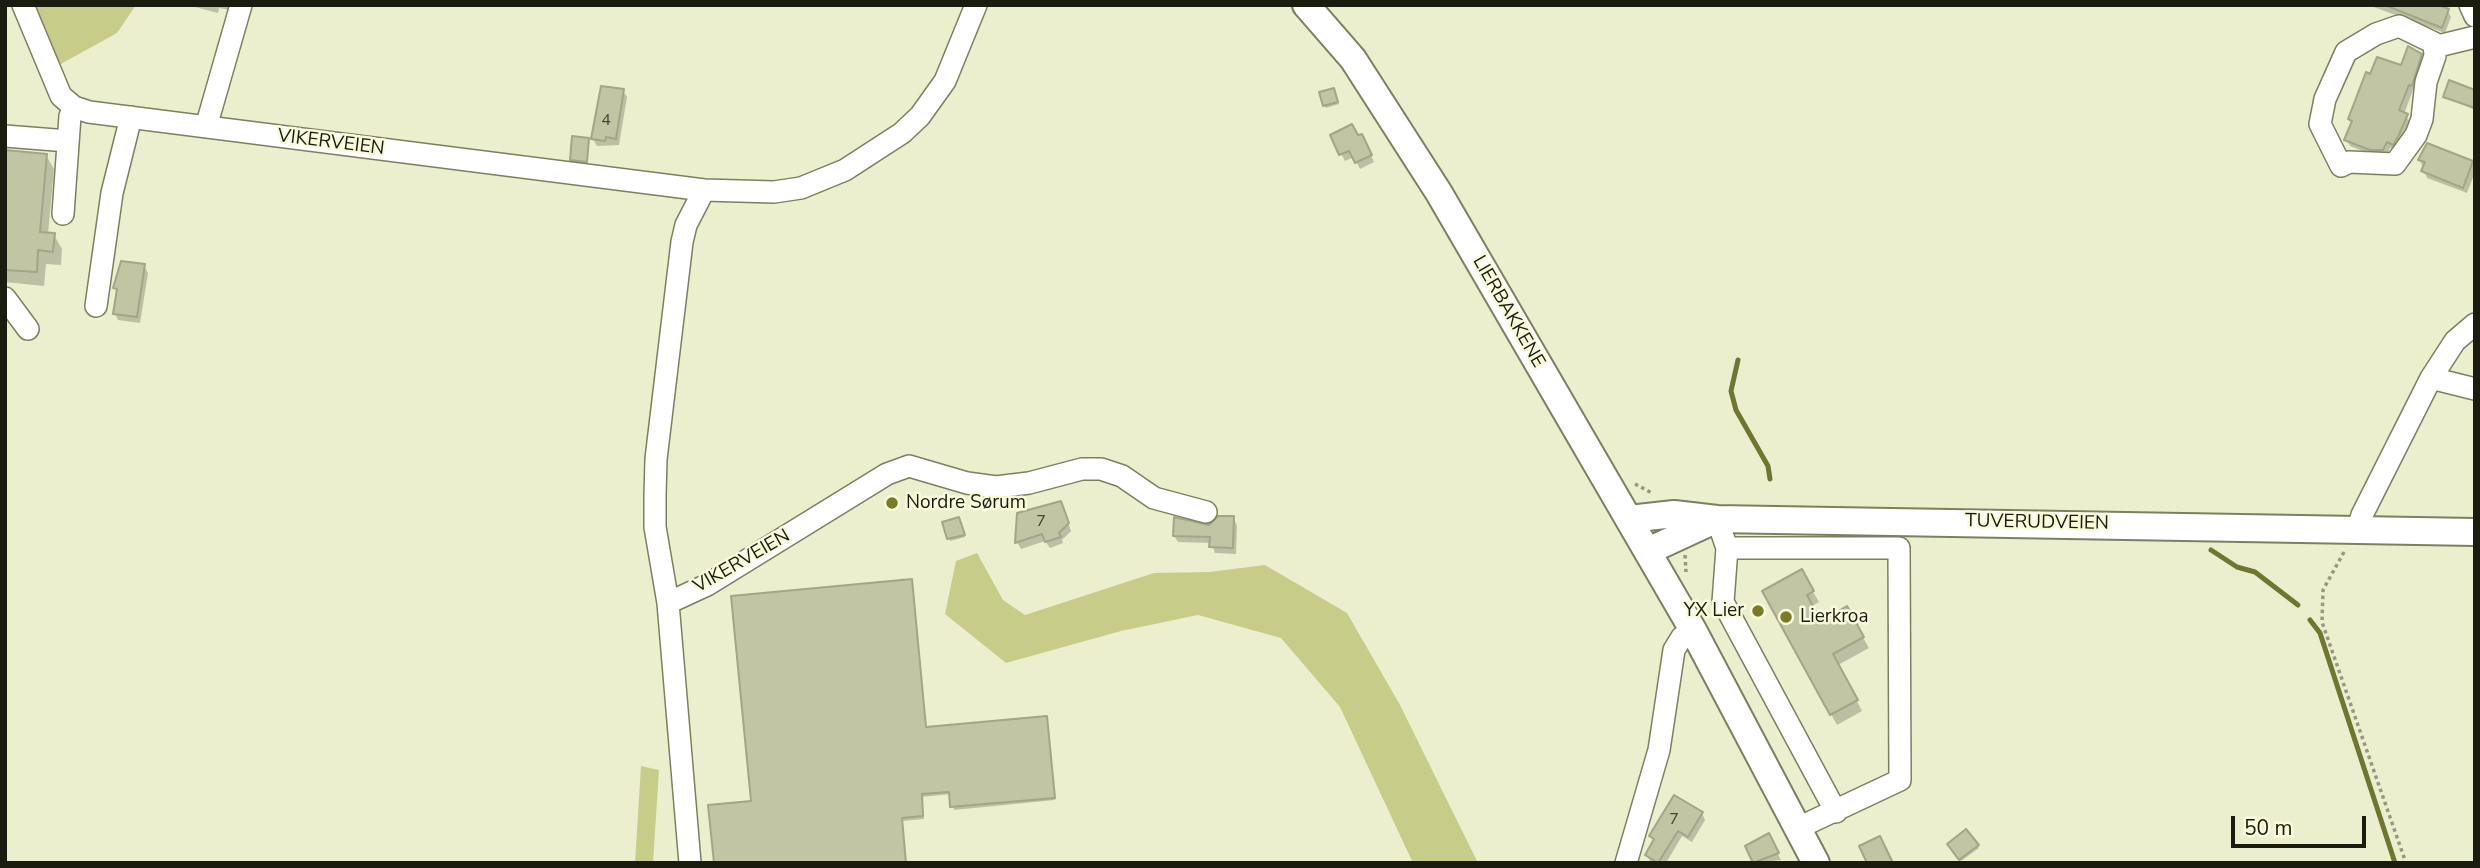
<!DOCTYPE html>
<html>
<head>
<meta charset="utf-8">
<style>
  body { margin:0 }
  #map { position:relative; width:2480px; height:868px; overflow:hidden; background:#ecefce; font-family:"Nunito Sans",sans-serif }
  canvas { display:block }
  .frame { position:absolute; inset:0; border:7px solid #1b1c10; pointer-events:none }
  .scale { position:absolute; left:2231px; top:816px; width:135px; height:32px; box-sizing:border-box; border:4px solid #1b1c10; border-top:0; padding-left:9px; font-size:21px; line-height:24px; white-space:nowrap; color:#1b1c10; -webkit-text-stroke:5px #f9fcdb; paint-order:stroke }
</style>
</head>
<body>
<div id="map">
<canvas width="2480" height="868"></canvas>
<div class="frame"></div>
<div class="scale">50 m</div>
</div>
<script>
const ctx = document.querySelector('canvas').getContext('2d');
ctx.lineJoin = 'round';
function fill(path, color) { ctx.fillStyle = color; ctx.fill(path, 'evenodd'); }
const shape = rows => new Path2D(rows.map(r => 'M' + r).join(''));
function stroke(path, color, width, dash) { ctx.strokeStyle = color; ctx.lineWidth = width; ctx.lineCap = dash ? 'butt' : 'round'; ctx.setLineDash(dash || []); ctx.stroke(path); }
function write(font, color, halo, rows, align = 'center') {
  ctx.font = font + ' "Nunito Sans",sans-serif'; ctx.lineWidth = 5; ctx.setLineDash([]); ctx.textBaseline = 'middle'; ctx.strokeStyle = halo; ctx.fillStyle = color; for (const [text, x, y, turn = 0] of rows) {
    ctx.save(); ctx.translate(x, y); ctx.rotate((+turn || 0) * Math.PI / 180); ctx.textAlign = isNaN(turn) ? turn : align; if (halo) ctx.strokeText(text, 0, 0); ctx.fillText(text, 0, 0); ctx.restore();
  }
}
fill(shape([
  [33,5,136,5,117,33,59,65],
  [977,553,1003,600,1025,615,1154,573,1209,572,1265,565,1347,613,1400,705,1478,863,1413,863,1340,707,1281,638,1198,615,1121,631,1006,663,945,614,956,561],
  [641,766,659,770,653,863,635,863]
]), '#c7cd89');
fill(shape([
  [231,5,230,10,219,8,218,13,187,5],
  [2368,5,2433,5,2447,10,2451,17,2445,33],
  [2420,56,2424,62,2416,91,2413,90,2404,114,2410,122,2397,151,2390,148,2387,156,2375,156,2350,146,2346,139,2352,124,2349,119,2371,76,2402,67],
  [623,91,627,97,619,145,597,146,593,139],
  [1335,92,1339,104,1326,108,1325,106],
  [2475,92,2475,110,2445,97],
  [1332,136,1358,137,1365,142,1374,162,1360,169,1354,157,1345,161],
  [588,140,587,164,573,162,571,159],
  [5,152,46,155,54,169,48,234,54,235,62,249,61,265,46,264,44,286,5,282],
  [2420,160,2472,162,2475,172,2467,193,2427,178],
  [144,266,148,273,140,323,118,320,115,313,118,293,115,288],
  [1064,510,1071,531,1062,540,1063,543,1050,548,1045,541,1021,549,1017,542,1019,514],
  [1233,518,1237,525,1236,554,1215,553,1211,543,1178,542,1174,536],
  [960,521,965,537,950,541,945,523],
  [1801,571,1819,602,1812,606,1820,623,1846,608,1869,648,1838,665,1862,711,1837,725,1764,591],
  [911,581,926,729,1046,718,1055,800,954,810,951,794,922,797,924,819,902,821,906,863,715,863,753,803],
  [1702,813,1705,820,1692,842,1682,836,1666,863,1650,861,1647,855,1654,842,1651,836],
  [1966,831,1979,848,1961,861,1949,844],
  [1768,836,1781,860,1755,863,1748,847]
]), '#0003');
stroke(shape([
  [1738,360,1731,391,1736,410,1768,466,1770,479],
  [2211,550,2237,567,2255,572,2298,605],
  [2310,620,2320,633,2395,863]
]), '#707530', 5);
const building = shape([
  [2385,5,2438,5,2449,9,2442,28,2385,5],
  [2408,46,2422,54,2412,86,2409,85,2399,110,2408,114,2398,137,2393,145,2387,142,2383,150,2370,150,2344,140,2352,121,2348,119,2366,72,2370,74,2377,57,2401,65,2408,46],
  [2449,80,2475,90,2475,108,2443,97,2449,80],
  [601,86,624,89,616,139,606,137,605,141,591,139,601,86],
  [1334,88,1338,102,1323,106,1319,92,1334,88],
  [1352,124,1358,135,1362,134,1372,155,1355,163,1349,151,1339,155,1330,135,1352,124],
  [572,136,589,138,587,162,570,160,572,136],
  [2427,143,2473,161,2463,188,2421,171,2425,162,2418,160,2427,143],
  [5,150,47,154,40,232,55,233,53,252,38,250,37,272,5,270,5,150],
  [121,261,145,264,137,317,113,314,117,289,113,288,121,261],
  [1061,501,1069,523,1059,533,1061,537,1045,542,1042,534,1015,543,1017,513,1061,501],
  [1218,516,1234,516,1233,548,1209,547,1210,537,1173,536,1174,517,1209,525,1218,516],
  [959,517,965,535,947,539,942,522,959,517],
  [1802,569,1814,591,1807,595,1821,621,1847,606,1864,637,1833,654,1858,700,1830,715,1762,591,1802,569],
  [912,579,926,727,1047,716,1055,798,950,807,949,792,922,794,923,816,902,818,906,863,714,863,708,805,751,801,731,596,912,579],
  [1674,795,1703,812,1688,837,1678,831,1658,863,1645,855,1654,839,1649,836,1674,795],
  [1966,829,1979,845,1959,860,1947,844,1966,829],
  [1769,833,1779,853,1753,863,1745,846,1769,833],
  [1880,836,1893,863,1867,863,1859,846,1880,836]
]);
fill(building, '#c1c5a4');
stroke(building, '#a2a586', 2);
const minor = shape([
  [23,5,61,96,74,107,89,112,704,190,774,192,801,188,845,170,902,133,920,116,945,81,976,5],
  [2470,5,2475,16],
  [2399,26,2434,43,2435,56,2426,82,2422,119,2416,135,2395,164,2349,162,2341,166,2320,124,2325,99,2346,52,2376,34,2399,26],
  [2434,47,2475,37],
  [206,127,241,5],
  [5,136,68,141],
  [63,214,70,116,74,107],
  [5,298,28,329],
  [96,306,112,193,131,117],
  [2431,378,2475,389],
  [1717,519,1727,548,1899,548,1900,780,1798,828],
  [2358,529,2362,515,2431,378,2455,341,2475,324],
  [1727,548,1723,602,1836,812],
  [668,603,707,585,887,474,909,466,967,483,996,487,1029,483,1082,469,1101,469,1122,476,1154,498,1206,512],
  [690,863,668,603,655,527,655,496,656,459,682,242,686,225,704,190],
  [1626,863,1659,750,1674,650,1682,637,1693,630]
]);
const major = shape([
  [1306,5,1353,59,1439,193,1693,630,1816,863],
  [1629,519,1674,514,1717,519,2475,532],
  [1648,551,1717,519]
]);
stroke(minor, '#7c7f60', 24);
stroke(major, '#7c7f60', 30);
stroke(shape([
  [1635,484,1652,493],
  [2344,552,2323,590,2322,622,2406,863],
  [1685,555,1686,572]
]), '#96987f', 3.5, [3.5, 3.5]);
stroke(minor, '#fff', 21);
stroke(major, '#fff', 26);
for (const [x, y, r, color] of [
  [892,503,7,"#787c26"],
  [1758,611,7,"#787c26"],
  [1786,617,7,"#787c26"]
]) { const dot = new Path2D(); dot.arc(x, y, r, 0, 2 * Math.PI); ctx.fillStyle = color; ctx.fill(dot); stroke(dot, '#f9fcdb', 2.5); }
write('16px', '#444635', null, [
  ["4",606,121],
  ["7",1041,522],
  ["7",1674,820]
]);
write('19px', '#1b1c10', '#f9fcdb', [
  ["VIKERVEIEN",331,143,7],
  ["LIERBAKKENE",1508,312,60],
  ["TUVERUDVEIEN",2037,523,1],
  ["VIKERVEIEN",742,562,-30]
]);
write('19px', '#1b1c10', '#f9fcdb', [
  ["Nordre Sørum",906,503],
  ["YX Lier",1744,611,"right"],
  ["Lierkroa",1800,617]
], 'left');
</script>
</body>
</html>
